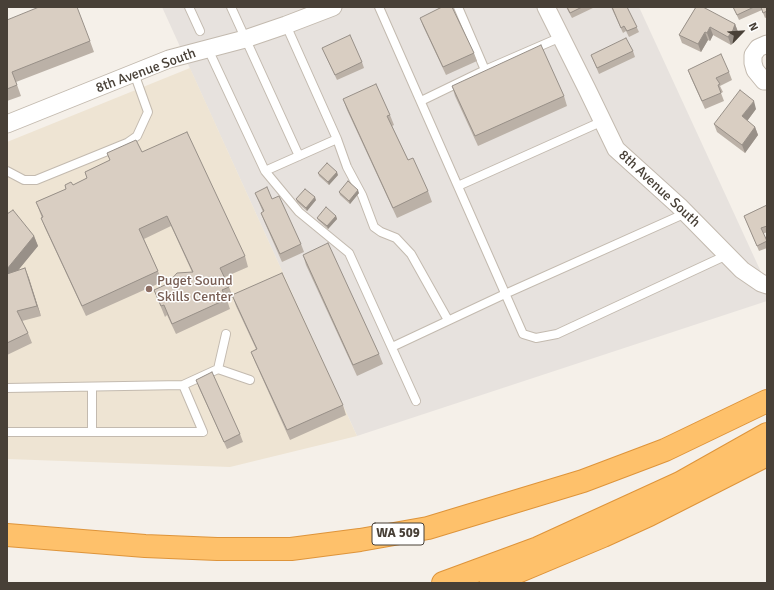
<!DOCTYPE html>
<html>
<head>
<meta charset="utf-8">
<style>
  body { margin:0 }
  #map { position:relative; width:774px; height:590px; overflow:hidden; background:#f5f0e9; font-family:Signika,sans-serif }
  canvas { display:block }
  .frame { position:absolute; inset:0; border:8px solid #484037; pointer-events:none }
  .north { position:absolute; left:722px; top:12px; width:40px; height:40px; -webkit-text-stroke:3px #fff; paint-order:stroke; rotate:65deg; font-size:11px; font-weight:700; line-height:16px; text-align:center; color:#484037 }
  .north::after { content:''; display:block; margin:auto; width:14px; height:18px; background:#484037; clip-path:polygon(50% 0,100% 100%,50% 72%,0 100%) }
</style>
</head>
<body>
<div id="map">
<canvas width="774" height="590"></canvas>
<div class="frame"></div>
<div class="north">N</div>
</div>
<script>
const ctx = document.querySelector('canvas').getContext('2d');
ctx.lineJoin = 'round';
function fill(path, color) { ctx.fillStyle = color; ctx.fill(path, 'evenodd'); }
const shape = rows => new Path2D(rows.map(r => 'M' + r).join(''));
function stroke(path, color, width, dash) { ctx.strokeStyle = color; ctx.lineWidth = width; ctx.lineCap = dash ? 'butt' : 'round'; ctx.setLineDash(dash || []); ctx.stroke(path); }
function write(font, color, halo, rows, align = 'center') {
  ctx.font = font + ' Signika,sans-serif'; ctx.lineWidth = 3; ctx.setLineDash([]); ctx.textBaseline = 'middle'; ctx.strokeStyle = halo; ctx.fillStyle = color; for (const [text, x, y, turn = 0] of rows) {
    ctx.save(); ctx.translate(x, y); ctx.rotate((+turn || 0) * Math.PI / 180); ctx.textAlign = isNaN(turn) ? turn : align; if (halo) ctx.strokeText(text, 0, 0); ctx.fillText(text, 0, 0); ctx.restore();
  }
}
fill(shape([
  [162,7,639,7,767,285,767,301,357,436]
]), '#e7e2de');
fill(shape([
  [190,68,357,436,230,467,7,459,7,142]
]), '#eee4d3');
const service = shape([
  [189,7,200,31],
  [231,7,299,156],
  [379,7,523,334,536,338,557,334,727,255],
  [458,7,485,70],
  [208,49,265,171,299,212,349,253,416,401],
  [421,101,485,70,561,37],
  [337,139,347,167,362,195,374,227,381,232,396,238,411,254,448,320],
  [7,171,24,180,36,180,127,143,137,136,148,112,134,73],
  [265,171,337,139,286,25],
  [458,186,603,121],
  [392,347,505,294,686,213],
  [218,369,226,334],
  [183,385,218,369,250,380],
  [92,387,92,432],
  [7,388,183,385,203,432,7,432]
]);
const minor = shape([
  [546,7,587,89,616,149,679,206,742,270,761,283,767,285],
  [767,44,758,48,753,55,753,63,755,70,764,81,767,81],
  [7,124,169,59,245,39,286,25,333,7]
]);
const motorway = shape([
  [7,535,145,546,217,549,291,549,360,540,428,528,583,481,665,450,767,401],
  [443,583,538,548,680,483,767,434],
  [491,583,603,536,649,515,767,455]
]);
stroke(service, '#c3baaf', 10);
stroke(minor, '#c3baaf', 19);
stroke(motorway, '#de943a', 24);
stroke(service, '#fff', 8);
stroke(minor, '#fff', 17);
stroke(motorway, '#fec16b', 22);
fill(shape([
  [566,7,595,7,572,18],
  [611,7,627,7,639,32,629,37,626,31,623,33],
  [696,7,735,24,738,32,736,38,731,45,713,35,710,41,708,40,701,52,682,43,679,35],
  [733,7,767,7,767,17,765,18,762,10,739,20],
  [420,18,474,53,477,61,446,75,423,26],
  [7,20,90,41,94,52,16,82,21,96,7,101],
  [322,48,362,62,364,68,337,80],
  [633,51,635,57,599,74,591,55],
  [688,70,729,72,732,80,720,86,723,92,721,93,724,101,705,109,691,78],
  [452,86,564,96,567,106,478,146,455,96],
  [343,99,390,115,394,125,392,126,408,160,428,191,432,202,397,218,347,110],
  [756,109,747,121,755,127,758,135,745,153,717,132,714,124],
  [142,152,245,256,248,267,225,277,233,297,227,300,230,309,176,334,167,315,165,317,154,290,192,272,171,226,144,239,158,271,162,282,86,316,45,228,41,218,42,218,36,202,66,189,65,185,73,185,87,178,85,172,110,160,107,153],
  [318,173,338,175,329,185,319,176],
  [339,192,359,193,350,204,340,195],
  [255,193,272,199,301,244,304,252,282,262,264,221,261,213,263,212],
  [296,199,316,200,307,211,297,202],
  [767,205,767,232,763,234,767,242,767,248,759,251,744,216],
  [7,214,34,236,38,246,18,270,25,268,41,316,22,321,28,333,32,343,7,355],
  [336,216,337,219,328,229,318,220,317,218],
  [303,255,379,354,383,364,357,376,306,265],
  [232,295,343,405,346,415,290,440,255,362,251,352,256,349,236,306],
  [196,380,240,434,243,442,227,449,199,388]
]), '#bbb1a7');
fill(shape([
  [735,24,738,32,736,38,731,45,728,37],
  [710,27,713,35,710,41,707,33],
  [705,32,708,40,701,52,698,44],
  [754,101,756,109,745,124,742,116],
  [755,127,758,135,745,153,742,145],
  [337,172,338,175,329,185,328,182],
  [358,190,359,193,350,204,349,201],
  [315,197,316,200,307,211,306,208],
  [336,216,337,219,328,229,327,226],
  [34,236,38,246,7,284,7,269],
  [25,268,29,278,41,316,37,306]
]), '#989088');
const building = shape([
  [39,7,77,7,90,41,12,72,17,85,7,89,7,20,39,7],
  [442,7,452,7,474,53,443,67,420,18,442,7],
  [567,7,582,7,570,13,567,7],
  [612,7,627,7,637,27,627,31,624,26,621,28,612,7],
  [696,7,703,7,735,24,733,30,728,37,710,27,707,33,705,32,698,44,679,35,696,7],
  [733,7,754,7,737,15,733,7],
  [761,7,767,7,767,11,763,13,761,7],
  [350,35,362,62,335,75,322,48,350,35],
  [626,38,633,51,597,68,591,55,626,38],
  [541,45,564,96,475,136,452,86,541,45],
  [721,54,729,72,716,78,720,84,718,85,721,93,702,101,688,70,721,54],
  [376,84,390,115,387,116,408,160,413,158,428,191,393,208,343,99,376,84],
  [740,90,754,101,742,116,755,127,742,145,714,124,740,90],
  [187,132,245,256,220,268,229,287,222,290,227,299,172,324,164,305,161,306,154,290,167,284,177,273,193,272,167,216,139,229,158,271,82,306,41,218,43,217,36,202,66,189,65,185,71,182,73,185,87,178,85,172,110,160,107,153,136,140,142,152,187,132],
  [327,163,337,172,328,182,318,173,327,163],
  [348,181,358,190,349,201,339,192,348,181],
  [267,187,272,199,279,196,301,244,280,254,261,213,264,211,255,193,267,187],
  [305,189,315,197,306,208,296,199,305,189],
  [767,205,767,226,761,228,767,241,757,246,744,216,767,205],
  [326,207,336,216,327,226,317,218,326,207],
  [13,210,34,236,7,269,7,214,13,210],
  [328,243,379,354,353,365,303,255,328,243],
  [25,268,37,306,17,311,28,333,7,343,7,274,25,268],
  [282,273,343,405,287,430,251,352,257,349,232,295,282,273],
  [212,372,240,434,224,442,196,380,212,372]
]);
fill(building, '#d9cec2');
stroke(building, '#989088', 1);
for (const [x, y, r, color] of [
  [149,289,4,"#8d6e63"]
]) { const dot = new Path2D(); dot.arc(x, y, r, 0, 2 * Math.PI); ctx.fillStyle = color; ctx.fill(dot); stroke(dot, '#fff', 1.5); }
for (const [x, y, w] of [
  [398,534,52]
]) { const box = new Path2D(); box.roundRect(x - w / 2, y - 11, w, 22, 3); ctx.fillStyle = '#fff'; ctx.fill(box); stroke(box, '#484037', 1); }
write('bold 13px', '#484037', null, [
  ["WA 509",398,534]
]);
write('14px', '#484037', '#fff', [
  ["8th Avenue South",146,71,-20],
  ["8th Avenue South",659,189,43]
]);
write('14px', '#785e54', '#fff', [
  ["Puget Sound",157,281],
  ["Skills Center",157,297]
], 'left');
</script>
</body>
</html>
